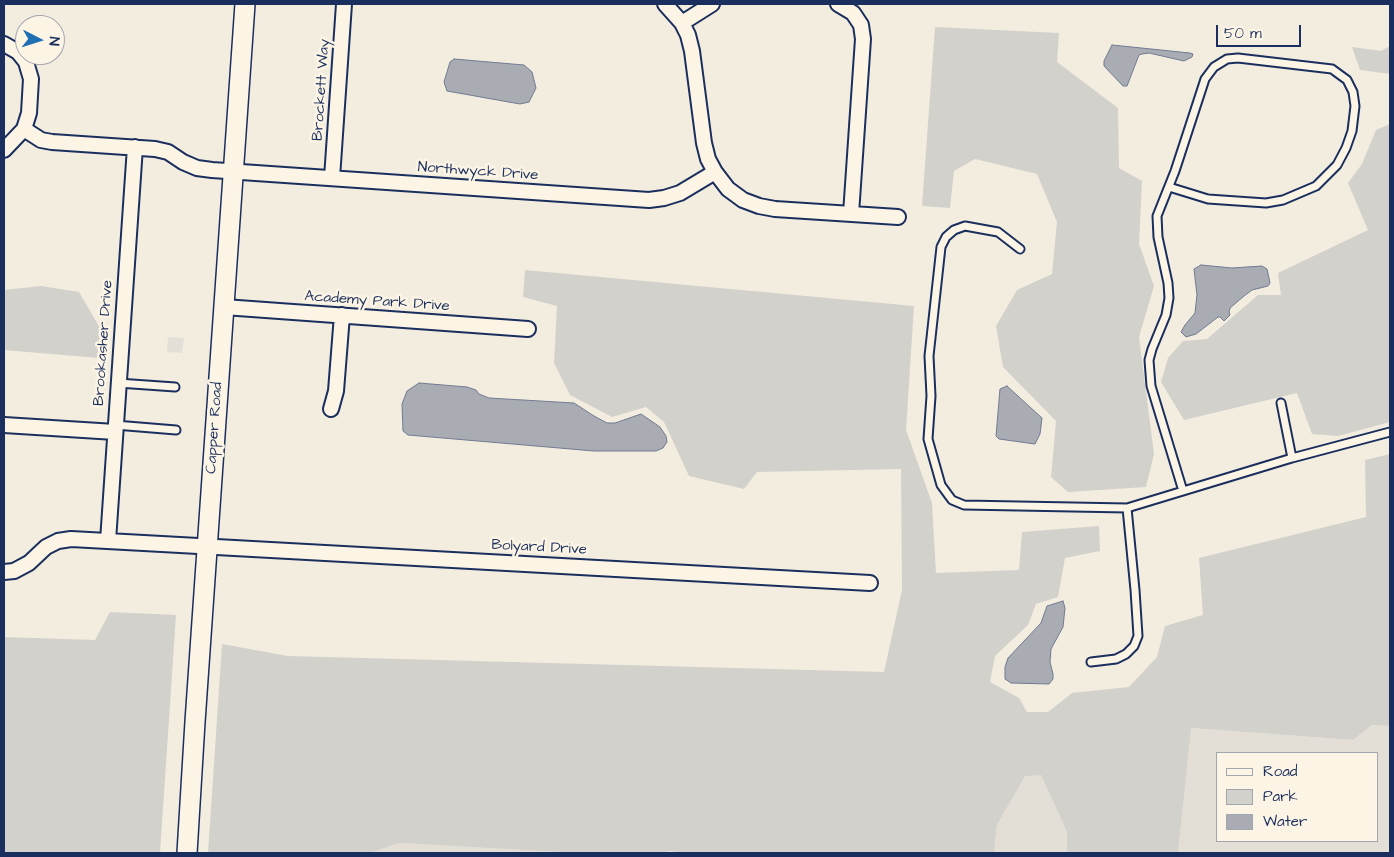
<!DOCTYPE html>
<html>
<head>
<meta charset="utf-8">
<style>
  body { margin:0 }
  #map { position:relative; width:1394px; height:857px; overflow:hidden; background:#f3ede0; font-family:"Architects Daughter",sans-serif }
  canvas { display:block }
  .frame { position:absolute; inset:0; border:5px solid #1b2f5e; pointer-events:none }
  .legend { position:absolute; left:1216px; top:752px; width:162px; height:90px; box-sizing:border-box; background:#fcf5e5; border:1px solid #a2a6af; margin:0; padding:6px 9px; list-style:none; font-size:15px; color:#1b2f5e }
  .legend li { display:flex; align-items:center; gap:10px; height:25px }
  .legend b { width:25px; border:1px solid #a2a6af }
  .north { position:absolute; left:15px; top:15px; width:50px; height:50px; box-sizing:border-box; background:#fcf5e5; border:1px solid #a2a6af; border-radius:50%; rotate:95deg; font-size:14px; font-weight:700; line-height:20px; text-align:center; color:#1b2f5e }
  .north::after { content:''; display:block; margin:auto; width:18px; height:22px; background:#1f6fb2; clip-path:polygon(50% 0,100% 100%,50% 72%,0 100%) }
  .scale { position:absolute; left:1216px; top:25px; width:85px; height:22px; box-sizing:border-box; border:2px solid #1b2f5e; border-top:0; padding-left:6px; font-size:15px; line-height:18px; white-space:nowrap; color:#1b2f5e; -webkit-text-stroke:4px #fcf5e5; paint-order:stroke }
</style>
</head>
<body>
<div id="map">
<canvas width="1394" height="857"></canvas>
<div class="frame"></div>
<ul class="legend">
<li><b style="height:6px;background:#fcf5e5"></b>Road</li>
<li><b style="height:14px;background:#d3d1cc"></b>Park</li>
<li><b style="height:14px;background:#a9acb3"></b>Water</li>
</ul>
<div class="north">N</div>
<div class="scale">50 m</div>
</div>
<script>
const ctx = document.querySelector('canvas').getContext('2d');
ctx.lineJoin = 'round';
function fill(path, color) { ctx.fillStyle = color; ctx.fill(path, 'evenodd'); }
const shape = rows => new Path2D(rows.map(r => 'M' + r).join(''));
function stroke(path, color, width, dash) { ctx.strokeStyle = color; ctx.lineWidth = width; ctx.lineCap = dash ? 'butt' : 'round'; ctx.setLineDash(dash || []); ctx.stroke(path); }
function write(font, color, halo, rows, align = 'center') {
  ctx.font = font + ' "Architects Daughter",sans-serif'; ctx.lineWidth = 5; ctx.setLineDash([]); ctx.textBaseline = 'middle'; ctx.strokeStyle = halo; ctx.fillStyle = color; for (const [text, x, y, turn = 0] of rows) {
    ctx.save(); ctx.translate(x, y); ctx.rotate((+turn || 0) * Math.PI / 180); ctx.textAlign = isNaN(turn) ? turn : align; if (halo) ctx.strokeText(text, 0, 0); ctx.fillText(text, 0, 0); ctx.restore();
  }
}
fill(shape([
  [168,337,184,338,182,353,167,352],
  [1372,725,1390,726,1390,853,1178,853,1190,728,1353,740],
  [1218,753,1378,753,1378,841,1218,841],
  [1025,775,1041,775,1067,832,1067,853,994,853,997,825],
  [399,843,578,853,370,853]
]), '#e3dfd6');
fill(shape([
  [935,27,1059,33,1057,62,1118,108,1119,168,1142,181,1139,244,1154,286,1139,337,1154,454,1146,487,1068,492,1051,477,1056,421,1003,367,996,326,1017,290,1052,274,1057,222,1037,174,975,159,954,171,950,208,922,206],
  [1390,46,1390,74,1360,70,1352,47,1381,51],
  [1390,124,1390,422,1338,436,1312,434,1297,393,1184,420,1161,382,1168,358,1183,341,1207,339,1258,295,1281,295,1278,273,1368,230,1348,183,1362,164,1376,130],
  [525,270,914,306,906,430,932,503,936,573,1019,570,1022,532,1099,526,1100,551,1065,558,1058,597,1036,604,1028,625,995,656,990,682,1019,698,1027,712,1048,712,1072,693,1129,687,1157,657,1165,626,1203,615,1199,558,1366,517,1365,460,1390,454,1390,726,1372,725,1353,740,1191,728,1178,853,1067,853,1067,832,1041,775,1025,776,997,825,994,853,688,853,668,851,668,853,578,853,399,843,370,853,208,853,222,644,288,656,884,672,902,590,901,469,757,472,744,489,689,476,664,422,646,407,612,417,570,395,554,363,557,306,523,297],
  [41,286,79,292,100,328,99,358,4,350,4,290],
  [110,612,176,615,160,853,4,853,4,637,95,640]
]), '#d3d1cc');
const water = shape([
  [1112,45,1190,53,1193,54,1192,57,1184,61,1149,53,1142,54,1139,55,1127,86,1123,86,1104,66,1104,61,1112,45],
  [454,59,524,65,532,72,536,88,529,102,520,104,447,91,444,82,450,62,454,59],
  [1201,265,1232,268,1262,266,1267,269,1270,283,1268,286,1252,290,1244,296,1230,308,1229,312,1230,315,1224,321,1220,317,1218,317,1196,334,1186,337,1181,332,1185,325,1195,313,1197,295,1194,269,1201,265],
  [419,383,467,387,476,390,479,394,489,398,574,403,594,416,607,423,615,423,641,414,660,427,666,436,667,442,663,448,656,451,594,451,408,435,403,431,402,404,407,391,419,383],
  [1007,386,1042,418,1040,434,1035,444,999,439,996,436,1000,389,1007,386],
  [1063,601,1065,608,1063,627,1051,649,1050,662,1053,674,1053,679,1049,684,1011,683,1005,679,1005,667,1008,658,1041,623,1047,606,1063,601]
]);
fill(water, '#a9acb3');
stroke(water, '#707a91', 1);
const lane = shape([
  [1169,187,1208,199,1266,203,1283,200,1316,186,1337,165,1346,148,1352,131,1355,106,1353,92,1347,80,1332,69,1238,58,1227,59,1214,67,1205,79,1175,171,1157,216,1158,237,1168,283,1169,298,1166,315,1152,349,1149,360,1151,386,1183,491],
  [1020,249,998,232,965,226,954,230,946,237,941,247,929,356,931,396,928,439,941,485,952,500,964,505,1127,508],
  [118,383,175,387],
  [1281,403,1292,458],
  [115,425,176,430],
  [1091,662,1116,659,1126,654,1134,646,1138,636,1135,590,1127,508,1292,458,1390,432]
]);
const street = shape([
  [665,4,682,23,688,35,692,51,704,143,708,159,715,172,728,189,743,200,759,206,775,209,898,217],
  [838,4,853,13,861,25,863,39,851,214],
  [682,23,712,4],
  [4,44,18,52,26,62,31,79,29,113,24,129,4,150],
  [24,129,41,140,52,142,155,149,168,152,183,162,197,168,212,170,649,200,664,198,680,193,715,172],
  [332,178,344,4],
  [224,307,528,329],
  [331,409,336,391,342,315],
  [4,425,115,432],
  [108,541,135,147],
  [4,572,14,571,29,563,46,547,58,541,71,539,870,583]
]);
const secondary = shape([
  [187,853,195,722,245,4]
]);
stroke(lane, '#1b2f5e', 11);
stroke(street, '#1b2f5e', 18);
stroke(secondary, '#1b2f5e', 22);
stroke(lane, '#fcf5e5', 7);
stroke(street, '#fcf5e5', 14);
stroke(secondary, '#fcf5e5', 19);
write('15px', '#1b2f5e', '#fcf5e5', [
  ["Brockett Way",322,90,-86],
  ["Northwyck Drive",478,172,4],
  ["Academy Park Drive",377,302,4],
  ["Brookasher Drive",104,343,-86],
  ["Capper Road",215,428,-86],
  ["Bolyard Drive",539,548,3]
]);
</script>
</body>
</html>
